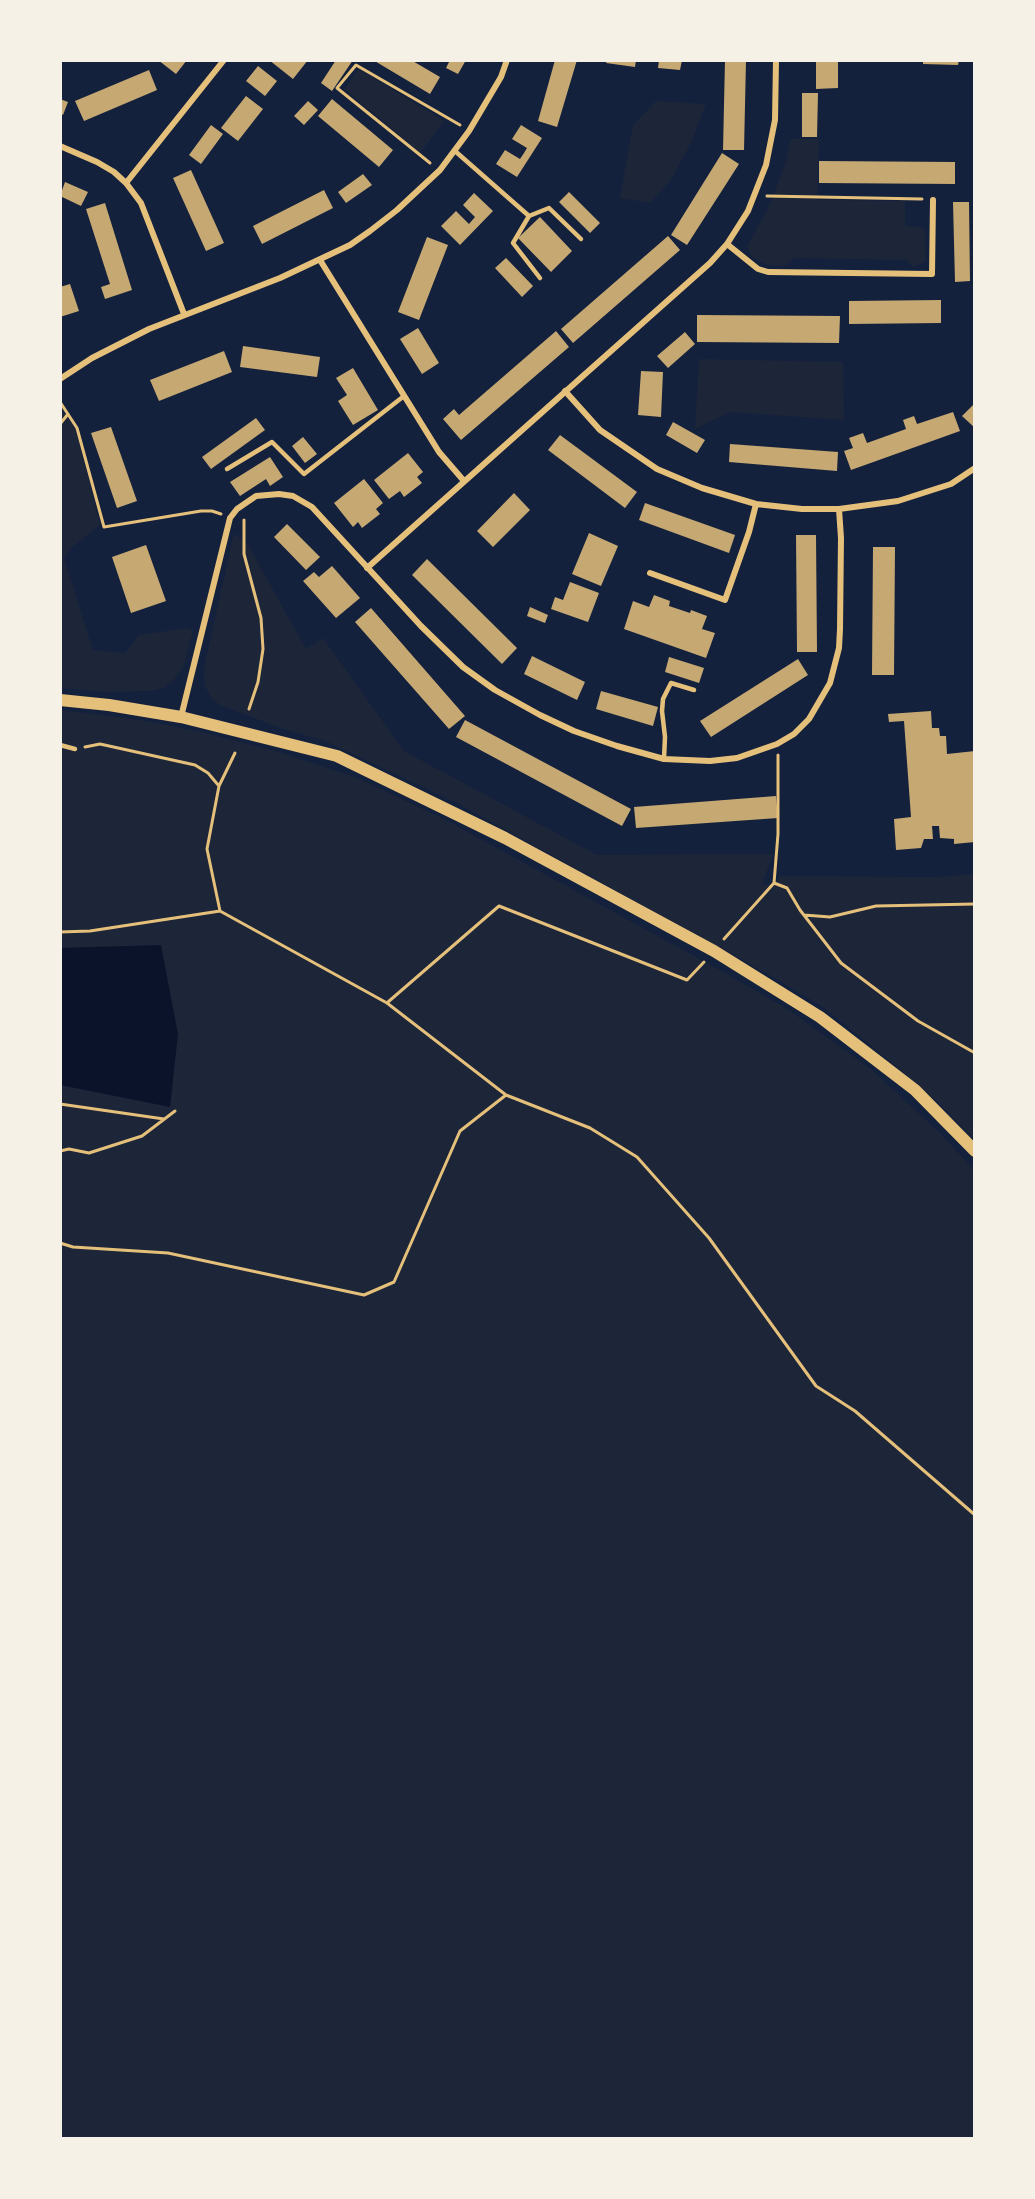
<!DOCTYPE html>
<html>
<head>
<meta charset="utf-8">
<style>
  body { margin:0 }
  #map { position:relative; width:1035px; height:2199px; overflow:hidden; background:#14213d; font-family:"Exo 2",sans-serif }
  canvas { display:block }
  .frame { position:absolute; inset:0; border:62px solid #f6f1e7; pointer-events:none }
</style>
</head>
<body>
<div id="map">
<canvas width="1035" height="2199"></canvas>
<div class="frame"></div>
</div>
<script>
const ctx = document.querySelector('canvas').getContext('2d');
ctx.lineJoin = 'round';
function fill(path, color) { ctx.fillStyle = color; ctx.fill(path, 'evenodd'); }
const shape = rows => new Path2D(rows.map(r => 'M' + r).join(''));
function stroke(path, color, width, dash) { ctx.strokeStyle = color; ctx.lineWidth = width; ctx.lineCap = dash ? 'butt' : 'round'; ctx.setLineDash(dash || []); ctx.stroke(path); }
fill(shape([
  [359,69,444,121,420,153,344,89],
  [656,101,706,104,691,143,671,180,650,203,620,198,633,125],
  [791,139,819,139,817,200,905,201,905,226,919,227,925,230,926,259,924,262,914,267,906,260,794,258,785,266,767,265,752,257,747,247,771,202,786,161],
  [699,359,843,362,844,420,730,412,695,429],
  [60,407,76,429,100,525,71,548,64,558,93,650,125,653,139,635,188,628,193,631,184,666,174,679,164,688,151,691,106,692,60,688],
  [234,533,248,545,306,649,323,638,404,751,597,855,773,854,762,885,776,884,780,876,936,877,975,874,975,1140,935,1100,884,1056,823,1007,773,977,455,802,325,741,275,726,220,705,212,699,206,688,204,679,205,663],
  [60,710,141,720,201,732,279,752,355,777,444,819,718,969,789,1010,871,1069,941,1134,975,1171,975,2139,60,2139]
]), '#1d2539');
fill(shape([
  [161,945,178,1034,170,1107,60,1085,60,948]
]), '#0b132b');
fill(shape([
  [158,60,187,60,176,74],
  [269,60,308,60,293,79],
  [336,60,353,60,332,91,321,83],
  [373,60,411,60,440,77,430,94],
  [450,60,466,60,458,74,446,68],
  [555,60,577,60,557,127,538,121],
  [607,60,636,60,635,67,606,63],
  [659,60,682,60,680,70,658,68],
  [725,60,746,60,744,150,723,150],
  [816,60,838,60,838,88,816,89],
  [901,60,959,60,958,65,923,64,923,62,901,62],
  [258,66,277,81,265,96,246,81],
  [149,70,157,90,84,121,75,101],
  [802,93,818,93,817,137,802,137],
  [246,96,263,109,238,141,221,128],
  [60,99,68,102,63,115,60,113],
  [332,99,393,150,379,167,318,116],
  [308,101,318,110,304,125,294,116],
  [211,125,223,134,201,164,189,155],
  [521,125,542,138,517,177,496,164,505,150,520,159,524,153,527,148,512,139],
  [722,153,739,164,687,245,671,235],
  [819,161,955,162,955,184,819,183],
  [191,170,224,243,206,251,173,178],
  [363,174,372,185,346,203,338,192],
  [65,182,88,192,81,206,60,196],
  [324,190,333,208,262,244,253,226],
  [569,192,600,223,590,233,559,202],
  [474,193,493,211,460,245,441,226,456,211,469,224,475,217,463,205],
  [953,202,969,202,970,281,955,282],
  [105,203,132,290,105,299,101,287,110,284,86,209],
  [540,217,572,251,551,272,518,238],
  [668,236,680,250,573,343,561,329],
  [427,237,448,245,419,320,398,312],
  [506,258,533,286,522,297,495,268],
  [70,284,79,311,60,317,60,287],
  [941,300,941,323,849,324,849,301],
  [697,315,840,316,839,343,697,342],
  [418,328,439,363,422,374,400,339],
  [556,331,569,347,461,440,443,419,454,409,459,415],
  [685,332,695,344,668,368,657,356],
  [243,346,320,357,317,377,240,367],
  [224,351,232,372,159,401,150,380],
  [353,368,378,410,353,425,338,401,347,395,336,378],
  [641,371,663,372,661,417,638,415],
  [975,403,975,428,962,416],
  [953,412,960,431,851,470,844,451,853,448,849,438,863,433,867,443,906,429,903,420,914,416,917,424],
  [256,418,265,430,211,469,202,457],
  [673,422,705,440,697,453,666,435],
  [111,427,137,501,117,508,91,433],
  [560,435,637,492,625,508,548,450],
  [303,437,317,454,305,463,292,446],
  [730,444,838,452,837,471,729,462],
  [408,453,423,472,417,477,422,483,404,497,400,491,389,499,374,480],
  [270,457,283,477,270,486,266,479,240,496,230,482],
  [364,479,383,503,376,509,380,514,362,528,358,522,353,527,334,503],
  [514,493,530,510,493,547,477,531],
  [645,503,735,535,729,553,639,520],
  [287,524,320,557,306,570,274,537],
  [589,533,618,546,601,586,572,574],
  [796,535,816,535,817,652,797,652],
  [146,545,166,601,131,613,112,557],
  [873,547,895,547,894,675,872,675],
  [427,559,517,648,502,664,412,575],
  [332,566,360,598,336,618,303,581,314,572,319,577],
  [570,582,599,593,588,622,551,609,555,597,563,600],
  [654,595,670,601,669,606,690,613,691,610,707,616,702,629,715,633,706,658,624,629,633,601,649,607],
  [530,607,548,615,545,623,527,616],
  [371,608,465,716,449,729,355,622],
  [532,656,585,682,577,700,524,674],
  [669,657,704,668,699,683,665,672],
  [798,659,808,675,711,737,700,721],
  [601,691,658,707,653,726,596,709],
  [931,711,932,728,939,728,940,736,946,736,947,754,975,751,975,842,954,844,954,839,940,838,939,826,932,826,933,839,924,839,921,848,896,850,894,819,911,817,904,721,889,722,888,714],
  [465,720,631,809,622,826,456,737],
  [776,796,778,818,636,828,634,807]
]), '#c6a872');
stroke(shape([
  [430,163,337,88,356,65,460,125],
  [767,196,922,199],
  [60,402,77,428,104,527,201,511,212,511,221,514],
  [60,424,68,414],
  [244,520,244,554,261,618,263,649,258,682,249,709],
  [85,747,100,744,195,765,208,773,219,786],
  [774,883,787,888,800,910,841,963,918,1021,975,1053],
  [220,911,207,849,219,786,235,753],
  [804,915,830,917,876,906,975,904],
  [60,932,90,931,220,911,387,1003,506,1095,590,1128,637,1157,709,1238,816,1386,855,1411,975,1515],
  [724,939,774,883,778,834,778,755],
  [388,1002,499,906,687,980,704,962],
  [60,1104,164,1119],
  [60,1151,69,1149,89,1153,142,1136,175,1111],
  [60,1243,73,1247,168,1253,364,1295,394,1282,460,1131,506,1095]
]), '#e5c07b', 3);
stroke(shape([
  [455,151,529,216,549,208,581,239],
  [529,216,513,243,540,278],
  [227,469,272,442,304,474,404,396],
  [60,745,75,749],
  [664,759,665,737,662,711,663,699,671,683,694,690]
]), '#e5c07b', 4.5);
stroke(shape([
  [60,146,97,162,114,172,126,183,141,203,184,314],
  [126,183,224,60],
  [727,244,758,269,768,272,932,274,933,200],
  [320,260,439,452,464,481],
  [60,379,92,358,149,329,280,278,350,245,370,231,397,210,440,170,469,131,501,77,507,60],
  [565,391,600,430,657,469,702,488,756,504,802,509,839,509,898,501,951,484,975,468],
  [367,568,710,263,727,244,748,211,766,165,775,120,776,60],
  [650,573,725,600,749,532,756,504],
  [181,717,230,518,237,509,256,496,279,494,293,496,312,507,421,626,463,667,495,690,540,715,574,731,617,746,664,759,710,761,737,758,777,744,794,734,809,719,830,683,839,648,840,629,841,538,839,509]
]), '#e5c07b', 6);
stroke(shape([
  [60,700,109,705,181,717,337,756,505,838,714,951,820,1017,915,1090,975,1151]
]), '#e5c07b', 12);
</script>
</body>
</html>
